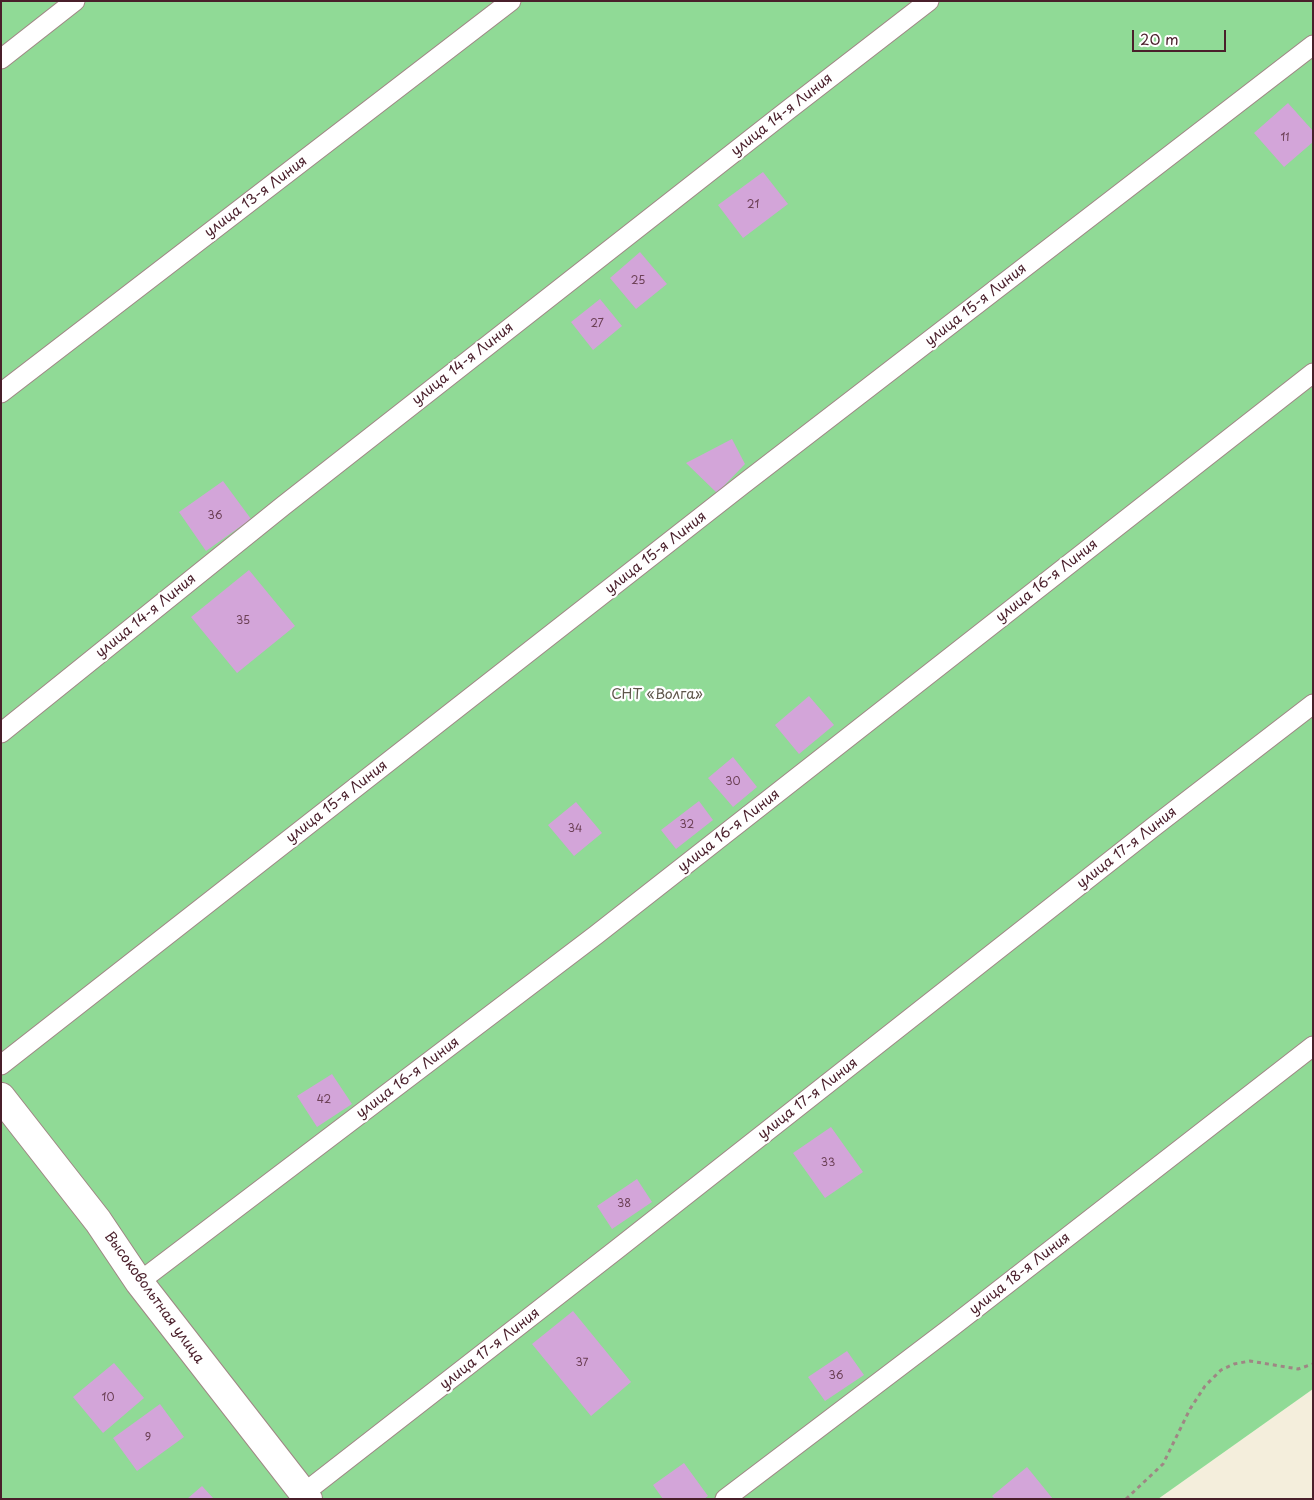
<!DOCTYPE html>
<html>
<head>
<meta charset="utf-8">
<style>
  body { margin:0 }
  #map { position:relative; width:1314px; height:1500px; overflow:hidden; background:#f4eedc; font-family:"Playpen Sans",sans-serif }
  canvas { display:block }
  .frame { position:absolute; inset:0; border:2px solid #4a1f2b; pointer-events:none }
  .scale { position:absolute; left:1132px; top:30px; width:94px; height:22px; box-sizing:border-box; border:2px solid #4a1f2b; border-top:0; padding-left:6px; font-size:15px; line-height:18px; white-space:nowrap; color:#4a1f2b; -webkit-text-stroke:4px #fff; paint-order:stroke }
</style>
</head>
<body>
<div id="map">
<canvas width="1314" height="1500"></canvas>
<div class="frame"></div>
<div class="scale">20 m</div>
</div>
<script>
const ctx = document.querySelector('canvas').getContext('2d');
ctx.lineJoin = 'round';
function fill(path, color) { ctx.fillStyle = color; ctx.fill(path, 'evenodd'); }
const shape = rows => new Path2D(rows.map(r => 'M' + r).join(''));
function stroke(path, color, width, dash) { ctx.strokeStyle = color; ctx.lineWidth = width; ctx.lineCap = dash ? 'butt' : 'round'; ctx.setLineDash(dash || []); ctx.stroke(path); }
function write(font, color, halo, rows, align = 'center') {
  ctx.font = font + ' "Playpen Sans",sans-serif'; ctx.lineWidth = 4.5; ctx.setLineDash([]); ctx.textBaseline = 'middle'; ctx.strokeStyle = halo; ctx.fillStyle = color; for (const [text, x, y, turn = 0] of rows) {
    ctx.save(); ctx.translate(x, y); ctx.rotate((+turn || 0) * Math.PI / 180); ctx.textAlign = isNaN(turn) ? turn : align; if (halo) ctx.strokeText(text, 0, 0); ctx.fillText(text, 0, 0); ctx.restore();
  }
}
fill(shape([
  [1,1,1313,1,1313,1389,1158,1499,1,1499]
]), '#90da96');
fill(shape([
  [1288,103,1313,131,1313,142,1284,167,1254,133],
  [763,172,788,204,743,238,718,205],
  [640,252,667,284,636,309,610,278],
  [600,299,622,326,593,350,571,322],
  [732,439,745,464,717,493,686,463],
  [223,481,251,519,206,551,179,512],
  [249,570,295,626,237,673,191,617],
  [809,696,834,725,799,754,775,725],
  [733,757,757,787,733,807,708,778],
  [699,801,713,820,676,849,661,830],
  [576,802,602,833,574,856,548,825],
  [332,1074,352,1104,317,1127,297,1096],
  [831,1127,863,1172,825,1198,793,1153],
  [637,1179,652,1202,612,1229,597,1206],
  [573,1311,631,1382,591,1416,532,1344],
  [847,1351,864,1375,825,1401,808,1377],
  [114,1363,144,1398,103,1433,73,1397],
  [160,1404,184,1437,137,1471,113,1438],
  [684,1463,708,1496,704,1499,663,1499,653,1485],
  [1027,1467,1053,1499,995,1499,992,1496],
  [202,1486,214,1499,187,1499]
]), '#d3a5d9');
const service = shape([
  [1,59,75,1],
  [1,393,511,1],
  [1,733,283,506,788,110,929,1],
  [1,1065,742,485,1313,45],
  [139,1282,596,935,1313,373],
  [304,1493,616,1250,1156,825,1313,704],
  [725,1499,953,1326,1313,1046]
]);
const minor = shape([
  [1,1097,98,1221,139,1282,308,1499]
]);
stroke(service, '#9f8684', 21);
stroke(minor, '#9f8684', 30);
stroke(shape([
  [1126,1499,1163,1464,1190,1409,1205,1386,1221,1370,1234,1364,1250,1361,1298,1369,1313,1364]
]), '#9f8684', 3, [4, 4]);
stroke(service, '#fff', 19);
stroke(minor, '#fff', 28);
write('11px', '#6c4056', null, [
  ["11",1285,138],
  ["21",753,205],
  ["25",638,281],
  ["27",597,324],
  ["36",215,516],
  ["35",243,621],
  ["30",733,782],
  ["32",687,825],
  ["34",575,829],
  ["42",324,1100],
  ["33",828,1163],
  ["38",624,1204],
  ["37",582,1363],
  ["36",836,1376],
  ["10",108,1398],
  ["9",148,1438]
]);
write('14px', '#4a1f2b', '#fff', [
  ["улица 14-я Линия",782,115,-38],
  ["улица 13-я Линия",256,197,-37],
  ["улица 15-я Линия",976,305,-38],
  ["улица 14-я Линия",463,364,-38],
  ["улица 15-я Линия",656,553,-38],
  ["улица 16-я Линия",1047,581,-38],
  ["улица 14-я Линия",146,616,-39],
  ["улица 15-я Линия",337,802,-38],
  ["улица 16-я Линия",729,831,-38],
  ["улица 17-я Линия",1127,848,-38],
  ["улица 16-я Линия",408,1078,-37],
  ["улица 17-я Линия",808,1099,-38],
  ["улица 18-я Линия",1020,1274,-38],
  ["Высоковольтная улица",154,1298,54],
  ["улица 17-я Линия",490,1349,-38]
]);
write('14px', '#5f574b', '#fff', [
  ["СНТ «Волга»",657,695]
]);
</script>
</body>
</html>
